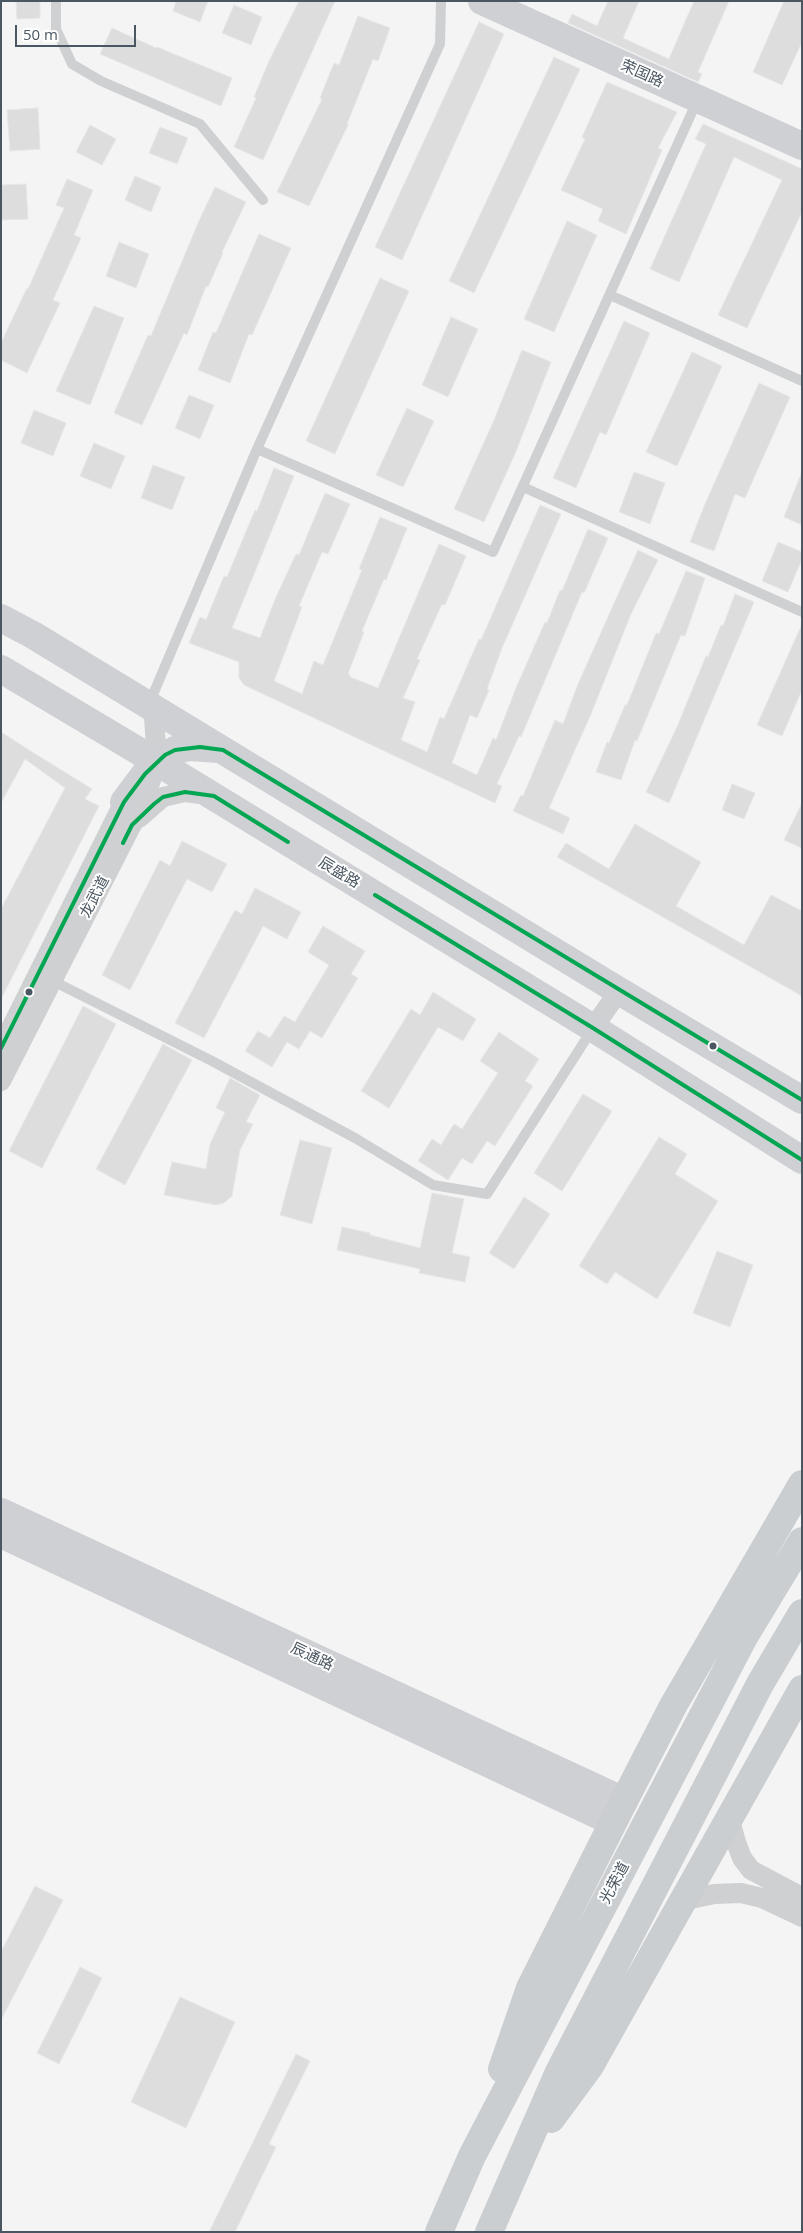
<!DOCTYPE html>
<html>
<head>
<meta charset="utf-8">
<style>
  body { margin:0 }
  #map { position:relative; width:803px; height:2233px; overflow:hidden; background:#f4f4f4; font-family:"Open Sans",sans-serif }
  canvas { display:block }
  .frame { position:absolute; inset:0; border:2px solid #4a5661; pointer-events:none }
  .scale { position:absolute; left:15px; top:25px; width:121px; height:22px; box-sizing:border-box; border:2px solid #4a5661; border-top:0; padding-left:6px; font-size:15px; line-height:18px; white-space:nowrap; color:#4a5661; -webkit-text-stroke:4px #fff; paint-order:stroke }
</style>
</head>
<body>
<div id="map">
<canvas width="803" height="2233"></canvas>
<div class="frame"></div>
<div class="scale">50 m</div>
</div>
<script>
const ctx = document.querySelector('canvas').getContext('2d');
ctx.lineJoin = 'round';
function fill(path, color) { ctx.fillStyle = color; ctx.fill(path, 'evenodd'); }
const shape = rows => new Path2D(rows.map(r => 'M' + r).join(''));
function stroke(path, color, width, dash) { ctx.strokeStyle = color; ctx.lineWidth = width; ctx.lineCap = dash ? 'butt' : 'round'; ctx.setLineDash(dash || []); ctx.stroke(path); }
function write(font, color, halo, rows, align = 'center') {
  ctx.font = font + ' "Open Sans","Noto Sans SC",sans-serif'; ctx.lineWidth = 4; ctx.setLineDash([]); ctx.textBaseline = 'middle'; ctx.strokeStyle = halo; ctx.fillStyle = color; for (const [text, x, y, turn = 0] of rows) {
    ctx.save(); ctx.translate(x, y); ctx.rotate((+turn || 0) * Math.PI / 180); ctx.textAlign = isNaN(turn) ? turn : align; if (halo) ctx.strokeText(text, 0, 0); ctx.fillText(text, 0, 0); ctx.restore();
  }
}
const building = shape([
  [16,1,40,1,40,18,17,19,16,1],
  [176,1,208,1,200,22,173,11,176,1],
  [299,1,335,1,263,160,234,147,256,98,254,97,269,61,299,1],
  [608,1,639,1,623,38,669,59,694,1,729,1,698,72,702,74,698,82,568,23,572,14,597,26,608,1],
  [784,1,802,1,802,42,782,85,753,72,784,1],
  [234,5,262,17,251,45,222,33,234,5],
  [358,16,390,28,378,61,373,59,347,124,348,125,309,206,277,192,322,99,320,98,334,63,339,65,358,16],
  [479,22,504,34,402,260,375,247,479,22],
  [112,28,156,48,157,47,232,78,221,106,100,54,112,28],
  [554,57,580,69,474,293,449,281,554,57],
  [607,82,677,112,658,148,662,150,626,234,598,221,603,209,561,190,585,139,582,137,607,82],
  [38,108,40,149,10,151,7,110,38,108],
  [703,124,802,169,802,212,747,328,718,315,782,180,734,157,679,282,650,269,706,144,695,139,703,124],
  [90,125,116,139,102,165,76,152,90,125],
  [160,127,188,138,177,164,149,153,160,127],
  [135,176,161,187,151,212,125,200,135,176],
  [67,179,93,190,74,235,81,238,53,300,60,303,27,373,1,360,1,343,27,288,28,289,64,208,56,205,67,179],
  [26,184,28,219,1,220,1,185,26,184],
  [215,187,246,202,222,252,223,253,208,287,206,286,187,335,184,333,142,425,114,413,148,335,151,336,198,223,215,187],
  [567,221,597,235,554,332,524,319,567,221],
  [259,234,291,248,252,335,249,334,230,383,198,370,213,332,216,333,259,234],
  [119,242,149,254,136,288,106,276,119,242],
  [380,278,409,291,335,454,306,441,380,278],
  [94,306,124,318,90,405,56,391,94,306],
  [451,317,478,329,448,397,422,385,451,317],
  [624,321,650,333,606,435,600,432,576,488,553,478,624,321],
  [522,350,551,362,515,454,484,522,454,509,494,420,522,350],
  [692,352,722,366,677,466,646,452,692,352],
  [759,383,790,397,745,498,735,494,714,551,690,542,705,504,759,383],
  [189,395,214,405,200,439,175,428,189,395],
  [407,408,434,421,403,487,376,475,407,408],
  [34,410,66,423,53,456,21,443,34,410],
  [94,443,125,456,111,489,80,476,94,443],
  [153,465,185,477,172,510,141,498,153,465],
  [274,468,294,476,232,628,260,638,276,597,296,554,299,555,325,493,350,504,328,554,322,552,299,606,302,607,274,681,302,694,314,661,323,665,362,570,359,569,380,517,407,528,386,580,384,579,362,631,364,632,348,674,350,675,350,677,378,688,439,544,466,556,445,605,442,604,417,659,420,660,403,698,415,702,401,740,427,752,440,717,444,719,479,639,481,640,540,505,561,514,502,648,487,689,489,690,477,718,470,715,452,763,477,775,493,738,496,740,516,688,545,622,547,623,560,590,562,591,588,529,608,538,584,593,582,592,521,737,519,736,497,784,502,786,495,803,244,685,239,678,239,662,189,643,200,617,206,620,224,576,227,577,255,510,257,511,274,468],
  [634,472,665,483,650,524,619,512,634,472],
  [801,474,802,474,802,525,784,517,801,474],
  [778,542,802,552,802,559,788,592,762,581,778,542],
  [638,550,658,560,631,614,591,714,549,808,570,818,563,834,513,811,521,795,523,796,555,720,563,724,578,684,638,550],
  [686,571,705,578,685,636,681,635,637,741,635,740,621,780,596,772,607,742,609,743,625,705,627,705,656,633,659,634,686,571],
  [735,594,754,602,669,803,646,792,677,727,706,656,708,657,721,625,723,626,735,594],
  [802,624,802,690,782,736,757,725,802,624],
  [1,732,29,750,28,751,29,750,92,789,85,799,99,806,1,999,1,909,65,788,25,759,1,803,1,732],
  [732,784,755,793,744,819,722,810,732,784],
  [802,803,802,848,784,840,802,803],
  [635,824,701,862,676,906,744,945,771,895,802,911,802,996,557,857,566,843,609,869,635,824],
  [182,841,227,864,212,892,187,879,130,990,102,975,160,860,170,866,182,841],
  [255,888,301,912,287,939,263,926,204,1038,175,1023,235,910,242,914,255,888],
  [323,926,365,951,351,974,358,978,322,1038,310,1031,299,1049,287,1042,272,1067,245,1051,258,1031,270,1038,284,1016,295,1022,329,965,308,952,323,926],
  [433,992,476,1019,463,1041,438,1027,389,1108,361,1091,411,1009,420,1015,433,992],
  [83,1006,116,1024,42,1168,9,1151,83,1006],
  [499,1032,539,1059,525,1081,533,1086,495,1146,487,1141,472,1164,462,1158,448,1180,418,1161,432,1139,441,1145,454,1124,462,1129,498,1073,480,1061,499,1032],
  [163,1044,192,1060,125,1185,96,1169,163,1044],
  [230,1078,260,1095,246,1122,253,1124,240,1150,232,1196,224,1203,216,1205,164,1195,172,1162,206,1169,210,1144,225,1112,216,1108,230,1078],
  [583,1094,612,1111,562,1191,534,1173,583,1094],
  [659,1137,687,1154,675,1174,718,1201,657,1299,615,1272,607,1284,579,1266,659,1137],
  [300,1140,332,1148,312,1224,280,1215,300,1140],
  [432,1193,464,1199,452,1253,470,1257,465,1282,419,1273,420,1269,337,1250,342,1227,370,1233,370,1235,420,1248,432,1193],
  [524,1197,550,1214,514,1269,489,1253,524,1197],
  [717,1251,753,1265,730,1327,693,1313,717,1251],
  [35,1886,63,1900,1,2020,1,1952,35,1886],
  [80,1967,102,1978,59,2064,37,2053,80,1967],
  [180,1997,235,2022,186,2128,131,2102,180,1997],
  [296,2054,310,2061,269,2144,276,2147,235,2232,209,2232,296,2054]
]);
fill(building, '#ddddde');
stroke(building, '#e5e6e7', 1);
stroke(shape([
  [56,1,56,29,72,64,101,81,200,124,263,200],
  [610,295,802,381],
  [257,449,493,552,698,99],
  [523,487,802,612],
  [149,704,257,449,440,44,441,1],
  [49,979,212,1061,355,1138,433,1185,487,1194,593,1028]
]), '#ced0d2', 10);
stroke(shape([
  [139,818,163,797,185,792,208,795],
  [593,1028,619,991],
  [1,1048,124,802,128,790],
  [1,1081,144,801,157,762,154,717,148,705],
  [729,1816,736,1842,742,1858,751,1870,802,1897],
  [682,1901,714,1894,741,1893,762,1898,802,1917]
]), '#ced0d2', 20);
stroke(shape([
  [482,1,802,146],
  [1,618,33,635,619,991,802,1100],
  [1,669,157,762,593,1028,802,1160],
  [124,802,145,774,165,755,175,750,189,747,219,749],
  [1,1512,624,1801],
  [1,1534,613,1822]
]), '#ced0d4', 28);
stroke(shape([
  [502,2069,530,1988,624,1801,673,1706,802,1484],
  [551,2119,590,2066,802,1689],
  [439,2232,472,2156,744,1637,802,1541],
  [489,2232,558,2074,760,1684,802,1613]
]), '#caced1', 28);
stroke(shape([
  [123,843,132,825,154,804,163,797,185,792,214,796,288,842],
  [375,895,593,1028,802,1160],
  [1,1048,124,802,145,774,165,755,175,750,200,747,223,750,802,1100]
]), '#00a651', 4);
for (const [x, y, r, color] of [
  [29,992,4.5,"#4a5661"],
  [713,1046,4.5,"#4a5661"]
]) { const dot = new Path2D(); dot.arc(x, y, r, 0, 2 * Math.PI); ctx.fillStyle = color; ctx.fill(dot); stroke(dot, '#fff', 2); }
write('15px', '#4a5661', '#fff', [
  ["荣国路",642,74,24],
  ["辰盛路",339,873,31],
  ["龙武道",95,897,-62],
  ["辰通路",312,1657,25],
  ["光荣道",615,1883,-62]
]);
</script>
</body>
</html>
